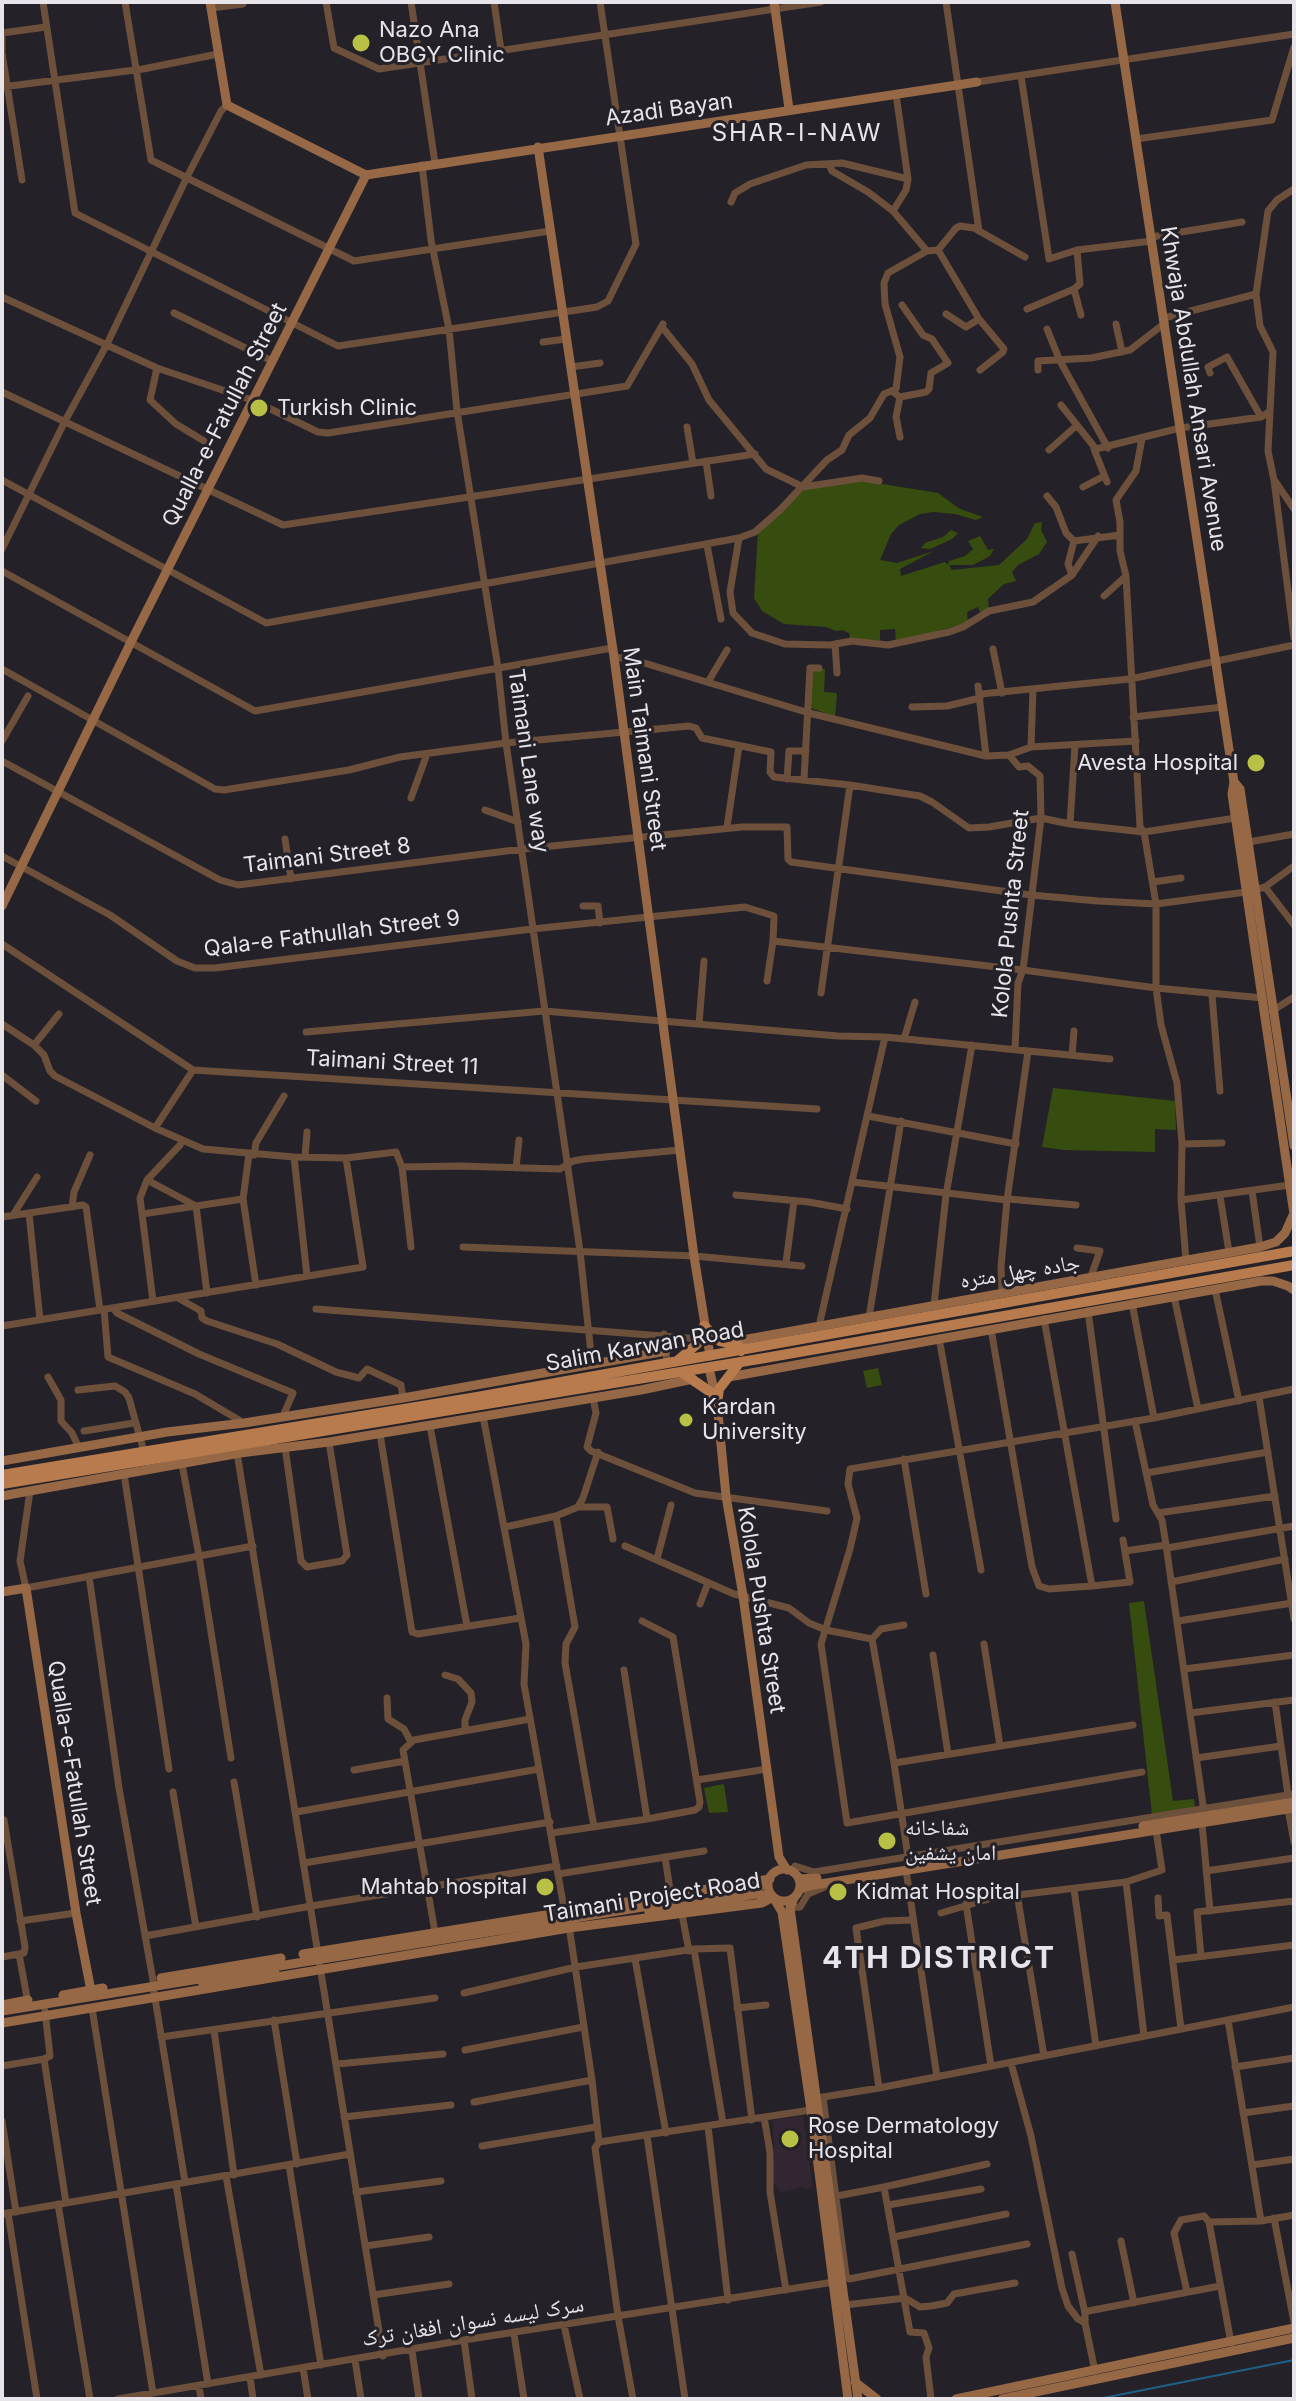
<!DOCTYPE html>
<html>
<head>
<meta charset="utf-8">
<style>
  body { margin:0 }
  #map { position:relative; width:1296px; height:2401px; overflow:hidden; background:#242228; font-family:Inter,sans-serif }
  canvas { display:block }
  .frame { position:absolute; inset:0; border:4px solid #e7e5e9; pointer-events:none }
</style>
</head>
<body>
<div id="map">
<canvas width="1296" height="2401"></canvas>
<div class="frame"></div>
</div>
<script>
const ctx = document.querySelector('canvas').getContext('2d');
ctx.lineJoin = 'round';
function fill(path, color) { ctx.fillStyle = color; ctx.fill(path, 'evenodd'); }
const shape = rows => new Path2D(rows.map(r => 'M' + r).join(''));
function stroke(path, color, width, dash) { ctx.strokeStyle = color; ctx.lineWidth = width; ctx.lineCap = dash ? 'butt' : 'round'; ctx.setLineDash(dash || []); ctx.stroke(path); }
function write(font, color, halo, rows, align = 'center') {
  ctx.font = font + ' Inter,"Noto Naskh Arabic",sans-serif'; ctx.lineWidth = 6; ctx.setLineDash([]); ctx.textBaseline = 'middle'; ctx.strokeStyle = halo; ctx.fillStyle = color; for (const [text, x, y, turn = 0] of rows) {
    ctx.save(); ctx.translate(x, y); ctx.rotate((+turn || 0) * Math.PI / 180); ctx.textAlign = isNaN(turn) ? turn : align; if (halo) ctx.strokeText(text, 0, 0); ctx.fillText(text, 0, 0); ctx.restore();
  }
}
fill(shape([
  [803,2116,813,2187,804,2189,803,2187,780,2192,774,2183,770,2171,774,2158,773,2120]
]), '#322633');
fill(shape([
  [858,480,938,493,960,509,983,517,976,520,955,514,933,512,920,514,899,525,891,534,880,560,897,563,934,551,900,569,901,576,945,562,948,565,949,561,965,556,973,549,968,541,980,536,988,550,994,549,990,556,973,565,949,565,952,570,999,565,1027,539,1035,523,1042,522,1041,530,1047,542,1039,554,1018,565,1012,572,1016,581,1004,584,988,599,989,610,981,615,978,607,967,612,968,623,896,642,895,629,880,630,880,641,850,638,849,633,842,630,836,631,826,627,784,624,762,611,754,598,758,533,804,490],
  [951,530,958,533,952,539,930,549,921,548,925,543,943,537],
  [811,669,825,669,824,692,837,693,835,717,811,708],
  [1053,1088,1175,1101,1176,1130,1155,1129,1155,1152,1064,1150,1042,1147],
  [878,1368,882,1385,867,1388,863,1371],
  [1144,1601,1173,1801,1194,1799,1195,1808,1152,1815,1129,1603],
  [724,1784,728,1812,709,1813,704,1788]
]), '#374c0f');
stroke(shape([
  [1098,2399,1294,2360]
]), '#1d6086', 2);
stroke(shape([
  [43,2,75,213,338,346,597,307,608,301,636,244,600,2],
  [125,2,151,160,354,261,550,231],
  [326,2,334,48,379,69,821,2],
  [411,2,435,163],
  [494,2,501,50],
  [946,2,979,231],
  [211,8,243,4],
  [2,51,2,33,46,27],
  [2,53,22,180],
  [1021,76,1049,259,1077,250,1152,241],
  [977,82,1294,34],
  [2,87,143,69,218,54],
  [1136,139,1272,120,1294,47],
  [829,164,832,171,868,192,893,211,927,251],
  [422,165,431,240,449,329,457,411,498,668,506,743,580,1251,592,1363],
  [1294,189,1277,200,1268,211,1256,294,1260,326,1273,352,1268,451,1274,480,1294,638],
  [731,202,735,193,750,184,806,165,842,163,908,179,896,94],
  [893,211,906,190,908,179],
  [1151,237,1242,222],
  [938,250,979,319,1004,349,1003,352,980,370],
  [1074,289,1081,315],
  [2,297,157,368,252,400,318,432,328,433,627,386,663,324],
  [1027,309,1074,289,1080,284,1077,250],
  [174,313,272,361],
  [946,314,966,327,979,319],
  [1164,318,1256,294],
  [1116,324,1122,352],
  [662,327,692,364,709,400,766,469,803,487,862,478,879,481],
  [1047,329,1060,361,1108,448],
  [543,342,566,339],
  [571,367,600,363],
  [157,368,150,400,176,424,204,441],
  [1038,370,1038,361,1091,358,1130,350,1165,323],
  [1210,373,1208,367,1227,357,1261,417],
  [2,392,283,525,755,454],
  [893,392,900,397,926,392,929,389,931,373,948,363,932,339,923,335,902,305],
  [1061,405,1096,449,1180,428,1261,417,1269,412],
  [687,427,693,463],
  [900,437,896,417,900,397],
  [1142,438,1136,471,1116,500,1120,522,1120,551,1126,576,1140,827,1144,832,1156,904,1156,988,1161,1025,1177,1083,1182,1144,1181,1200,1186,1260],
  [1094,449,1107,482],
  [1049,450,1076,426],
  [706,461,711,496],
  [2,480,266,623,739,538,755,532,780,510,827,460,842,450,849,435,870,418,884,394,896,389,900,357,885,304,884,283,888,273,927,251,938,250,956,228,960,226,974,228,1025,257],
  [1275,481,1294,509],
  [1083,487,1104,476],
  [1047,496,1056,507,1066,533,1074,541],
  [739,538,730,592,733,613,752,633,785,644,830,645,852,641,888,645,949,632,963,627,989,611,1033,602,1072,575,1098,536],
  [1074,541,1120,535],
  [707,545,721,619],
  [2,549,65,421,106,346,188,175,221,111,227,105],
  [2,571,255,711,612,648],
  [1072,575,1068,564,1074,541],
  [1104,596,1126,576],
  [835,644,837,673],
  [993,649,1002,693],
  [614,657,631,659,809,713,986,756,1009,755,1031,747,1136,741],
  [2,669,215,789,224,790,349,770,400,757,506,743,689,726,696,728,702,738,771,752,770,772,774,777,850,785,920,796,932,802,969,828,989,827,1041,818,1070,824,1144,832,1236,818],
  [708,682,727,650],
  [978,686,986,756],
  [981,694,1130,679,1294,645],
  [912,707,947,706,980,698],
  [1133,717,1223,707],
  [2,741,28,696],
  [1031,747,1033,689],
  [1009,755,1019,767,1028,766,1040,776,1041,818,1023,970,1018,983,1015,1049],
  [2,761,220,880,238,885,522,849,742,827,787,827,788,859,791,862,1031,895,1098,901,1156,904,1246,892,1265,887,1294,866],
  [787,779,789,751,806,751],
  [804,780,810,668,819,668],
  [411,798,427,754],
  [485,810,518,822],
  [1070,824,1075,745],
  [727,827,739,746],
  [285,839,291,879],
  [1249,842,1294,834],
  [2,856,110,915,177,961,195,968,215,968,532,929,745,907,774,916,773,941,1023,970,1156,988,1263,998],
  [1153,882,1181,878],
  [1265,887,1294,925],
  [583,906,598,906,600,923],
  [2,944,193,1070,817,1109],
  [767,981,773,941],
  [821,993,850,785],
  [1212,995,1220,1091],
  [1272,1011,1294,997],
  [2,1024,34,1045,44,1055,50,1071,55,1076,155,1128,203,1149,294,1157,346,1158,396,1152,402,1167,411,1247],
  [699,1024,704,961],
  [306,1032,544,1011,838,1036,885,1037,1110,1059],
  [904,1039,915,1002],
  [34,1045,59,1014],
  [1072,1055,1074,1031],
  [2,1075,36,1101],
  [868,1116,1016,1144],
  [155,1128,193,1070],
  [1182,1144,1222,1143],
  [249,1154,243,1199,256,1285],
  [254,1155,256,1143,284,1096],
  [294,1157,307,1276],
  [305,1157,307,1132],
  [402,1167,459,1166,560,1169,573,1161,584,1159,680,1150],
  [516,1168,519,1140],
  [147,1180,196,1206,207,1293],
  [852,1182,1007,1200],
  [1252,1191,1260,1247],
  [736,1195,809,1202,847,1209],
  [1220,1196,1229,1252],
  [1008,1199,1076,1205],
  [1181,1200,1290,1185],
  [72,1207,74,1192,90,1155],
  [29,1213,40,1320],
  [142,1214,243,1199],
  [13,1215,37,1177],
  [2,1217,83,1205,86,1207,100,1310],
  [463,1247,694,1256,802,1266],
  [1077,1248,1100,1251,1090,1279],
  [786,1263,794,1201],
  [1215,1289,1239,1401],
  [1002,1293,1001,1267,1007,1200,1028,1051],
  [1174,1296,1198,1409],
  [178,1298,201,1311,202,1318,207,1321,277,1344,336,1372,359,1378,367,1369,401,1385,403,1398],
  [153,1301,140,1198,147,1180,180,1145],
  [1132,1303,1154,1418],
  [934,1305,946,1195,972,1045],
  [113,1308,117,1313,199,1354,293,1393,283,1416],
  [104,1309,108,1357,195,1394,244,1423],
  [316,1309,701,1339],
  [1088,1311,1116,1519],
  [869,1317,901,1121],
  [1044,1319,1092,1586,1130,1582,1123,1540],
  [2,1326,363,1267,346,1158],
  [819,1326,885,1037],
  [991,1329,1032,1567,1039,1586,1049,1589,1092,1586],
  [664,1334,667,1363],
  [939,1338,981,1570],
  [48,1377,61,1400,61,1421,72,1433,79,1448],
  [78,1390,115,1386,125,1392,129,1398,144,1452],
  [1259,1397,1294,1619],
  [593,1398,596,1413,587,1447,591,1451,695,1493,827,1511],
  [483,1416,526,1644,524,1684,565,1914],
  [1135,1421,1153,1505,1162,1520,1166,1545,1204,1812],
  [430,1426,467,1626],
  [84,1431,134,1423],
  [380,1434,412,1632,418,1634,520,1618],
  [285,1447,301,1561,307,1567,342,1561,347,1555,329,1442],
  [237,1453,383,2356],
  [904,1459,926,1594],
  [182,1464,199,1556,231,1758],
  [1146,1473,1268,1452],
  [124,1474,169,1769],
  [30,1491,20,1561,26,1588,253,1546],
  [578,1507,607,1507,613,1539],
  [1158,1513,1275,1496],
  [556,1516,575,1627,566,1644,565,1663,594,1827],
  [505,1527,556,1516,578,1507,583,1498,598,1452],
  [625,1546,734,1594,789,1608,809,1623,826,1630,872,1639],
  [1167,1548,1294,1526],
  [1125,1551,1166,1545],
  [657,1559,671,1505],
  [89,1576,119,1788,154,1986],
  [1171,1582,1285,1559],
  [700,1604,708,1583],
  [1178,1621,1292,1603],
  [904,1625,881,1629,872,1639,894,1763,909,1864],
  [984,1644,1000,1746],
  [933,1655,948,1754],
  [1184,1669,1294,1655],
  [624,1670,647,1819],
  [445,1675,458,1679,471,1693,472,1702,465,1720,465,1730],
  [387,1698,388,1719,404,1729,411,1742],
  [1275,1702,1288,1795],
  [1190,1713,1294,1700],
  [1196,1758,1281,1746],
  [894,1763,1133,1725],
  [354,1770,405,1761],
  [1142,1772,847,1823,821,1644,850,1549,857,1518,848,1484,850,1469,1154,1418,1294,1389],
  [697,1780,767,1769],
  [234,1782,257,1917],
  [173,1792,196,1927],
  [1288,1809,1294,1842],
  [296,1812,539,1769],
  [1202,1823,1210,1911],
  [552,1833,647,1819,695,1810,699,1807,700,1802,673,1637,642,1621],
  [665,1857,672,1903],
  [304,1863,550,1822],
  [906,1870,937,2077],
  [1206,1871,1294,1858],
  [792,1872,795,1866,814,1872,1294,1794],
  [558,1874,704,1851],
  [1126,1882,1144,2036],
  [1074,1889,1096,2046],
  [1017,1894,1044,2056],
  [1158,1898,1159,1916,1167,1915,1181,2029],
  [966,1904,991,2066],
  [790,1908,800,1907,808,1894,827,1886],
  [681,1909,689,1951],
  [941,1913,992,1898,1126,1882,1162,1870,1156,1830],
  [20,1921,76,1913],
  [569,1926,592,2080,599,2142,595,2148,618,2316,633,2399],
  [435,1932,403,1750,414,1740,530,1719],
  [145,1936,311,1906,557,1866],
  [694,1949,723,2123],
  [19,1954,28,2003],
  [1201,1956,1197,1912,1294,1901],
  [2,1957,24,1953,25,1947,4,1820],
  [635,1959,666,2133],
  [1173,1960,1294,1945],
  [154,1992,185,2182],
  [464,1993,576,1967,694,1949,730,1948,752,2120],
  [92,2008,153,2393],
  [737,2008,766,2005],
  [45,2011,50,2056,44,2059,66,2203],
  [274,2020,297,2164],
  [1228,2020,1261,2221],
  [214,2030,234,2175],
  [161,2037,435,1998],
  [465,2050,583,2027],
  [1011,2063,1031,2136,1062,2288,1068,2306,1078,2319,1085,2323,1095,2371],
  [337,2064,443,2054],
  [2,2066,44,2059],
  [1235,2067,1294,2058],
  [879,2088,856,1928,885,1921,912,1920],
  [823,2097,846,2275,849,2279,1027,2244],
  [817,2098,879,2088,1294,2007],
  [474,2102,592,2080],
  [1243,2113,1294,2106],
  [344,2117,451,2105],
  [764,2117,770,2152,770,2192,786,2290],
  [2,2121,16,2212],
  [708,2126,728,2300],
  [647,2136,685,2399],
  [599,2142,811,2110],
  [482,2146,596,2127],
  [289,2165,321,2365],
  [1252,2165,1294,2159],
  [226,2176,261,2375],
  [176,2184,208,2384],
  [884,2187,987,2164],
  [356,2192,441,2181],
  [837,2196,884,2187,910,2332,924,2333,929,2348,926,2357,931,2399],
  [58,2204,90,2399],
  [888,2205,981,2189],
  [8,2213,37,2399],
  [2,2214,350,2154],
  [1274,2218,1294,2322],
  [1209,2222,1231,2343],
  [894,2237,1006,2214],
  [1121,2241,1134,2303],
  [365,2246,429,2237],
  [1072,2254,1085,2313],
  [1187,2292,1174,2233,1181,2220,1204,2216,1209,2222,1261,2221,1294,2215],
  [373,2295,449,2284],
  [845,2305,905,2298,920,2307,931,2306,947,2303,954,2294,1015,2283],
  [1085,2323,1085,2313,1088,2311,1220,2286],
  [564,2325,580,2399],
  [514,2334,524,2399],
  [464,2340,472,2399],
  [412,2351,419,2399],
  [355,2360,361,2399],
  [303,2368,308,2399],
  [250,2377,253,2399],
  [199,2386,201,2399],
  [118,2399,464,2340,834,2282]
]), '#6d503b', 7);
stroke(shape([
  [210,2,227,105,366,175],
  [774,2,789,109],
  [1115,2,1234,782,1232,794,1294,1214],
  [538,147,614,657,694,1256,710,1356],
  [366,175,977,82],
  [1234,782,1240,789,1294,1146],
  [2,906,131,642,366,175],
  [738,1345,748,1339,1260,1247,1276,1242,1285,1233,1294,1213],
  [709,1368,717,1403,726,1496,743,1596,779,1857,787,1870],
  [729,1377,1261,1281,1273,1281,1288,1286,1294,1290],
  [2,1461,167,1432,244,1423,403,1398,666,1351],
  [2,1496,240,1453,329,1442,641,1390,693,1379],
  [2,1592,26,1588,76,1913,92,1996],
  [1143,1826,1294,1802],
  '768 1885a16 16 0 1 1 32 0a16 16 0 1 1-32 0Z',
  [799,1879,817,1878],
  [748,1890,761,1886,770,1879],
  [799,1890,808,1886,1294,1808],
  [773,1897,782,1912,811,2110,848,2399],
  [794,1898,790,1908,858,2399],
  [649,1912,756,1894,773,1897],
  [303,1954,770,1879],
  [161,1978,281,1958],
  [203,1984,275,1972],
  [63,1995,103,1988],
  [2,2005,28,2000],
  [2,2011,655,1905],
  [2,2023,569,1928,762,1903,773,1897],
  [855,2382,877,2399],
  [956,2399,1294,2328],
  [1002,2399,1294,2338]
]), '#976846', 9);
stroke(shape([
  [704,1326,720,1341,738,1345,741,1351],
  [677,1361,696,1345,701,1339,704,1326],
  [681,1372,712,1393,717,1403],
  [717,1403,719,1389,740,1362],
  [2,1475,477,1397,1294,1251],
  [2,1484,765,1358,1294,1265]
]), '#b77b4e', 10);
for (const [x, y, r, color] of [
  [361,43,10,"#b9c046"],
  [259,408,10,"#b9c046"],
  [1256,763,10,"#b9c046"],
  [686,1420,8,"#b9c046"],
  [887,1841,10,"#b9c046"],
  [545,1887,10,"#b9c046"],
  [838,1892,10,"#b9c046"],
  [790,2139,10,"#b9c046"]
]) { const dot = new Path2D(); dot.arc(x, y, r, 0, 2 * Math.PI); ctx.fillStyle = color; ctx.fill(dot); stroke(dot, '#242228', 3); }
write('22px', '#e7e5e9', '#242228', [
  ["Nazo Ana",379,30],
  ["OBGY Clinic",379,55],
  ["Turkish Clinic",277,408],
  ["Avesta Hospital",1238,763,"right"],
  ["Kardan",702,1407],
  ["University",702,1432],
  ["شفاخانه",905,1828],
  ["امان یشفین",905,1853],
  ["Mahtab hospital",527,1887,"right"],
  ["Kidmat Hospital",856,1892],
  ["Rose Dermatology",808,2126],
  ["Hospital",808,2151]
], 'left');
write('22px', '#e7e5e9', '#242228', [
  ["Azadi Bayan",669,110,-8],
  ["Khwaja Abdullah Ansari Avenue",1193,389,81],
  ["Qualla-e-Fatullah Street",225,415,-63],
  ["Main Taimani Street",644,749,82],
  ["Taimani Lane way",528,761,82],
  ["Taimani Street 8",327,856,-7],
  ["Kolola Pushta Street",1011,914,-84],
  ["Qala-e Fathullah Street 9",332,934,-7],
  ["Taimani Street 11",392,1063,3],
  ["جاده چهل متره",1020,1272,-9],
  ["Salim Karwan Road",645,1347,-10],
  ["Kolola Pushta Street",761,1610,81],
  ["Qualla-e-Fatullah Street",74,1783,81],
  ["Taimani Project Road",652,1898,-9],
  ["سرک لیسه نسوان افغان‌ ترک",473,2322,-9]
]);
ctx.letterSpacing = '2px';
write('24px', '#e7e5e9', '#242228', [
  ["SHAR-I-NAW",797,134]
]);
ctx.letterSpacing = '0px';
ctx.letterSpacing = '2px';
write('bold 30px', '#e7e5e9', '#242228', [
  ["4TH DISTRICT",939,1959]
]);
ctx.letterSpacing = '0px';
</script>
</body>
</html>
